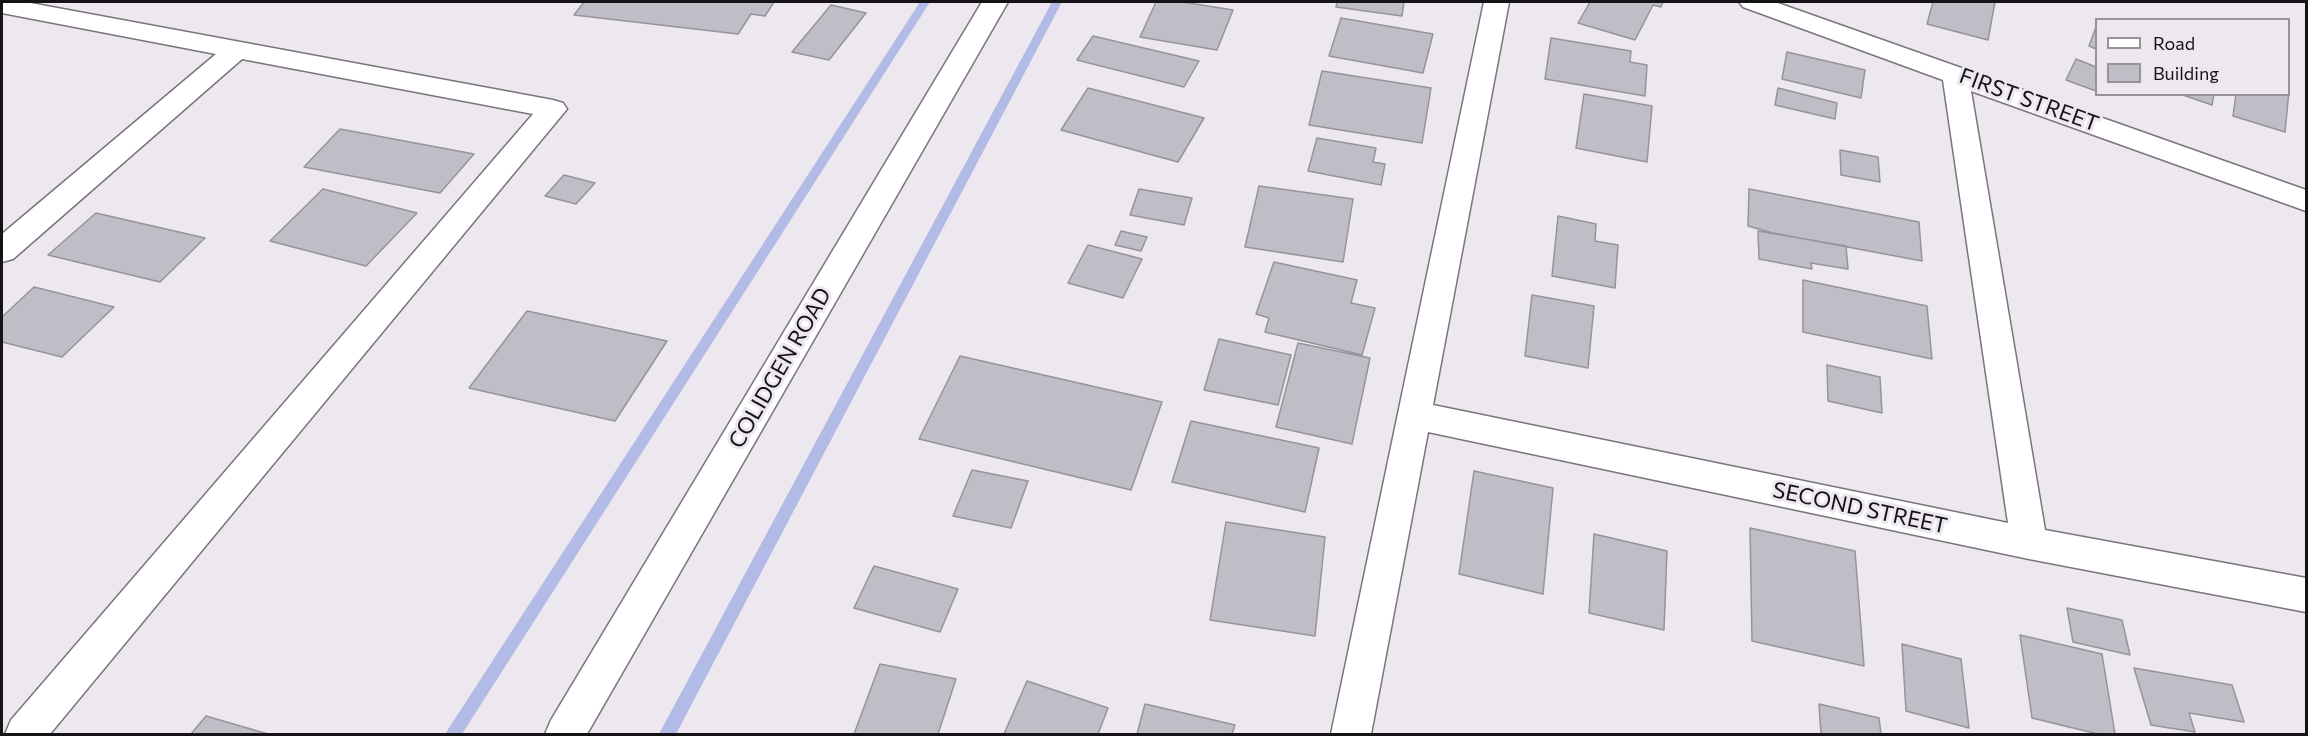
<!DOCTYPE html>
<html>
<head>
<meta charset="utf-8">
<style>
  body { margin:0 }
  #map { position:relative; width:2308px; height:736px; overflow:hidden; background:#ede7ef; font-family:Commissioner,sans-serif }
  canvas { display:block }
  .frame { position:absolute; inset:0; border:3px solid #161316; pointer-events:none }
  .legend { position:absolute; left:2095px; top:18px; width:195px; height:78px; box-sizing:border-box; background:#ede7ef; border:2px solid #979298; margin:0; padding:8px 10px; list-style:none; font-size:18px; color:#161316 }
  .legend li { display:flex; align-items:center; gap:12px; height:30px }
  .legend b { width:30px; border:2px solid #979298 }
</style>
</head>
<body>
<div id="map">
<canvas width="2308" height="736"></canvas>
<div class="frame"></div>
<ul class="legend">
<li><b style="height:8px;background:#fff"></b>Road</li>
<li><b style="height:16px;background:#bfbdc6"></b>Building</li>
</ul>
</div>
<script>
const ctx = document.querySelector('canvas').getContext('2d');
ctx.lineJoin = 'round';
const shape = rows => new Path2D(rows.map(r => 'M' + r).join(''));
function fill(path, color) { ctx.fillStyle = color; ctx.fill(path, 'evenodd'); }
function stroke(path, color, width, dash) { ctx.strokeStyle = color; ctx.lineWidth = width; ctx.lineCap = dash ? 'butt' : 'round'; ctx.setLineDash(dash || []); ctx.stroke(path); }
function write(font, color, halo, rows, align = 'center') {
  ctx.font = font + ' Commissioner,sans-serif'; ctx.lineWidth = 6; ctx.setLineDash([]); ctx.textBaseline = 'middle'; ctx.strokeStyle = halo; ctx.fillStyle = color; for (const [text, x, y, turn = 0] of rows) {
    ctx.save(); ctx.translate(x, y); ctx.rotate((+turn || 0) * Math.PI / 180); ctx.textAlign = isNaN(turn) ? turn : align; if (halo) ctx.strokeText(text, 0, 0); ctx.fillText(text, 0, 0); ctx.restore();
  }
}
fill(shape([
  [920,2,930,2,462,734,445,734,920,2],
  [1052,2,1062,2,676,734,659,734,1052,2]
]), '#b2bbe6');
const building = shape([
  [584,2,774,2,765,16,751,14,738,34,574,15,584,2],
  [1156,2,1183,2,1233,10,1217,50,1140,37,1156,2],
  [1337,2,1404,2,1402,16,1336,7,1337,2],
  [1590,2,1663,2,1661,7,1653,5,1635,40,1578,23,1590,2],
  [1933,2,1995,2,1988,40,1927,24,1933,2],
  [831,5,866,13,829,60,792,52,831,5],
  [1341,18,1433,34,1423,73,1329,56,1341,18],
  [2096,27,2096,49,2089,46,2096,27],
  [1093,36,1199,61,1184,87,1077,60,1093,36],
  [1551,38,1631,51,1630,62,1647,65,1645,96,1545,79,1551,38],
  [1787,52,1865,70,1861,98,1782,79,1787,52],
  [2076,59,2096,67,2096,91,2066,80,2076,59],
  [1322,71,1431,88,1422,143,1309,125,1322,71],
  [1088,88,1204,118,1178,162,1061,130,1088,88],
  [1778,88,1837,103,1835,119,1775,105,1778,88],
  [2289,91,2285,132,2233,116,2236,94,2288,94,2289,91],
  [1584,94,1652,106,1647,162,1576,148,1584,94],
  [2180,94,2214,94,2212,105,2180,94],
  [340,129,474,154,440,193,304,167,340,129],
  [1317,138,1376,148,1373,162,1385,164,1381,185,1308,171,1317,138],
  [1840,150,1878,157,1880,182,1841,175,1840,150],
  [564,175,595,183,576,204,545,196,564,175],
  [1259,186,1353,199,1343,262,1245,247,1259,186],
  [323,189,417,213,366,266,270,241,323,189],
  [1139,189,1192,198,1184,225,1130,215,1139,189],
  [1749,189,1919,222,1922,261,1773,233,1748,226,1749,189],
  [96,213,205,238,160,282,48,255,96,213],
  [1558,216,1596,224,1595,241,1618,245,1615,288,1552,276,1558,216],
  [1121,231,1147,237,1141,251,1115,245,1121,231],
  [1758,231,1846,246,1848,269,1811,263,1812,269,1759,259,1758,231],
  [1088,245,1142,259,1123,298,1068,283,1088,245],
  [1274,262,1357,280,1351,303,1375,308,1362,355,1265,332,1269,318,1256,314,1274,262],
  [1803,280,1927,306,1932,359,1803,332,1803,280],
  [34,287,114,307,62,357,2,342,2,317,34,287],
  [1532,295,1594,306,1588,368,1525,356,1532,295],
  [527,311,667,341,615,421,469,388,527,311],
  [1219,339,1291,355,1278,405,1204,390,1219,339],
  [1298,343,1370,358,1352,444,1276,427,1298,343],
  [960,356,1162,402,1131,490,919,439,960,356],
  [1827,365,1880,377,1882,413,1828,401,1827,365],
  [1191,421,1319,448,1305,512,1172,482,1191,421],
  [972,470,1028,481,1011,528,953,516,972,470],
  [1474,471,1553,488,1543,594,1459,574,1474,471],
  [1226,522,1325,537,1315,636,1210,620,1226,522],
  [1750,528,1855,551,1864,666,1752,641,1750,528],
  [1594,534,1667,551,1664,630,1589,613,1594,534],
  [874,566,958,589,940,632,854,608,874,566],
  [2067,608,2122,620,2130,655,2073,642,2067,608],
  [2020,635,2102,654,2115,734,2098,734,2032,718,2020,635],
  [1902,644,1961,659,1969,728,1906,711,1902,644],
  [880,664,956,679,938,734,854,734,880,664],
  [2134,668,2232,685,2244,722,2189,713,2195,732,2151,725,2134,668],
  [1027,681,1108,708,1098,734,1004,734,1027,681],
  [1145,704,1235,725,1232,734,1137,734,1145,704],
  [1819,704,1879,718,1881,734,1821,734,1819,704],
  [206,716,268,734,191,734,206,716]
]);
fill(building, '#bfbdc6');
stroke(building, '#95939c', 1.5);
const street = shape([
  [2,2,25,2,553,100,563,103,567,109,50,734,5,734,11,720,533,114,242,59,13,259,2,262,2,234,216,54,2,13,2,2],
  [982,2,1008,2,587,734,545,734,551,720,982,2],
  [1484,2,1509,2,1433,405,2008,523,1943,80,1743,7,1739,2,1775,2,2306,190,2306,211,1971,91,2045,530,2306,578,2306,612,2029,559,1428,432,1371,734,1331,734,1484,2]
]);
stroke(street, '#7a747b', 3);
fill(street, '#fff');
write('22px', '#161316', '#ede7ef', [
  ["FIRST STREET",2029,100,20],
  ["COLIDGEN ROAD",780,368,-60],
  ["SECOND STREET",1860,508,12]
]);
</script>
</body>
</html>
